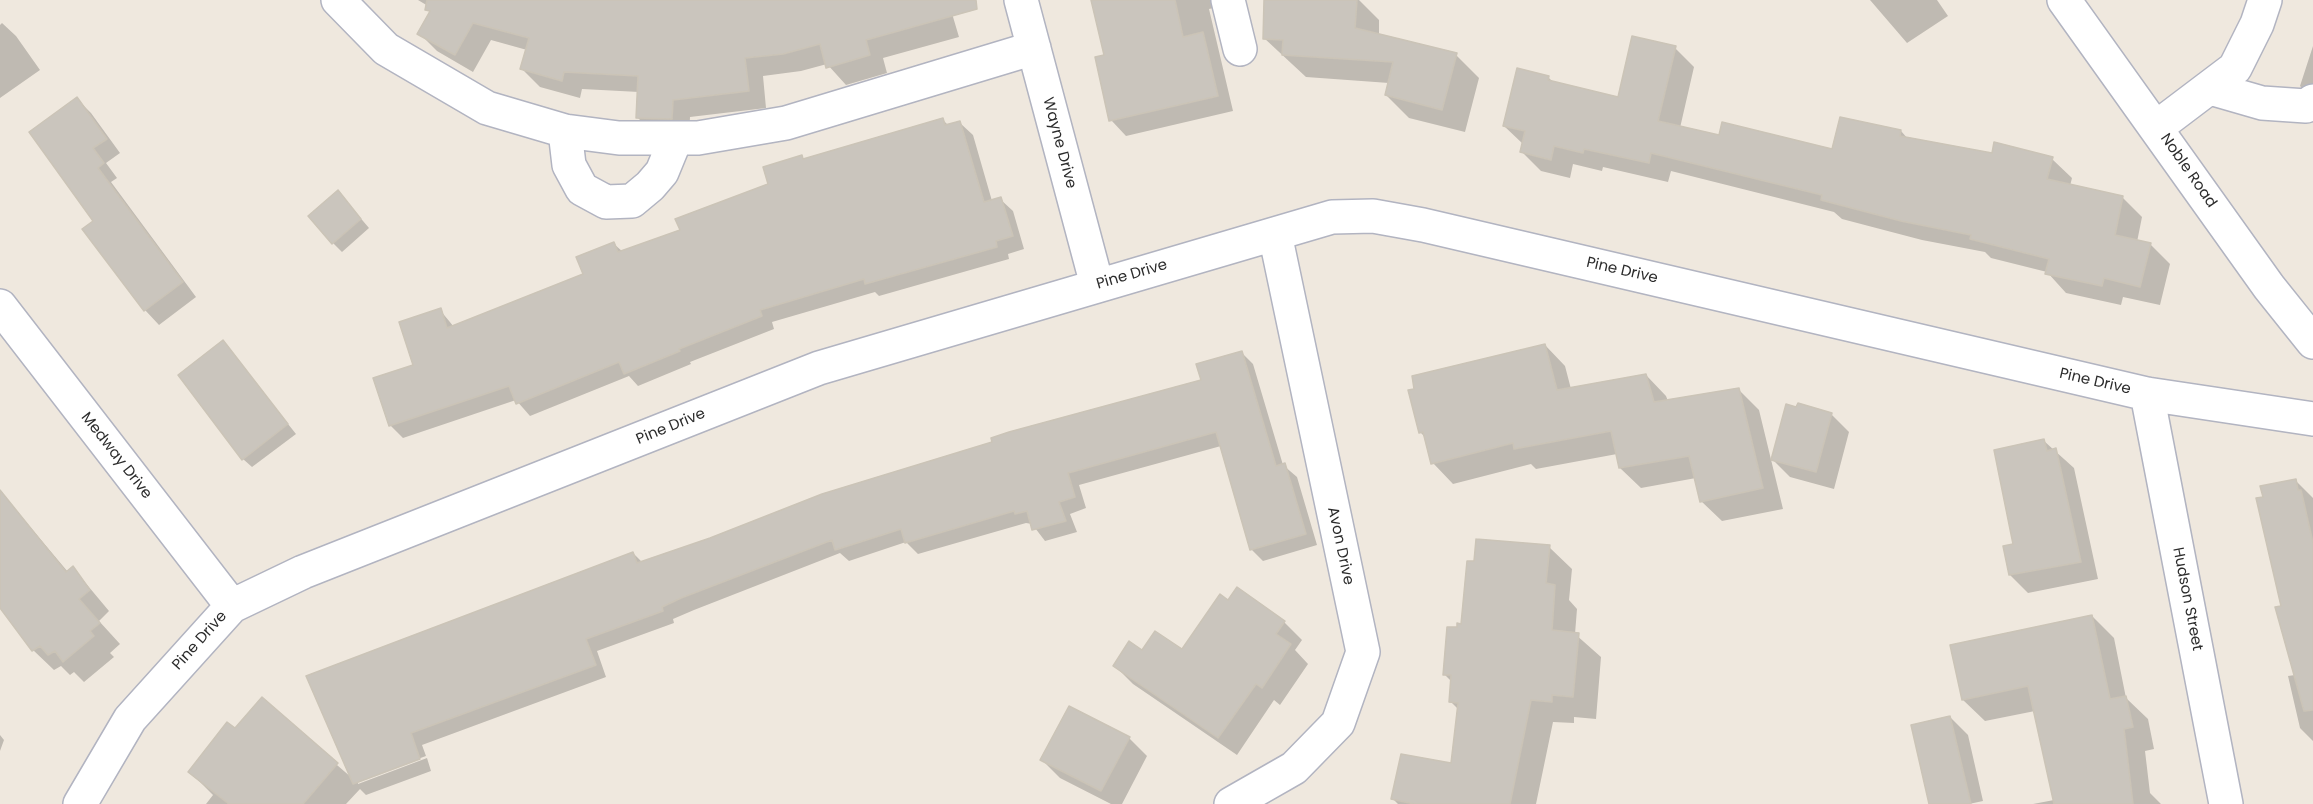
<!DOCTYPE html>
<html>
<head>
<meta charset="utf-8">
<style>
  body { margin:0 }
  canvas { display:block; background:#efe8de }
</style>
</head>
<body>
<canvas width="2313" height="804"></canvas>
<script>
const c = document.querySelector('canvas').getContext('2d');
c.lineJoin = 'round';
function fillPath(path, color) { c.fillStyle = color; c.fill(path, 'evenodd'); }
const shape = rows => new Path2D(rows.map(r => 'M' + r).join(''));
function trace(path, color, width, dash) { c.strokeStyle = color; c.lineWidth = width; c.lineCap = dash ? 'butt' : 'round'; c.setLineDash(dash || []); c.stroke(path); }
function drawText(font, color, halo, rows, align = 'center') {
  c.font = font + ' Poppins,sans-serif'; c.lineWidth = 4.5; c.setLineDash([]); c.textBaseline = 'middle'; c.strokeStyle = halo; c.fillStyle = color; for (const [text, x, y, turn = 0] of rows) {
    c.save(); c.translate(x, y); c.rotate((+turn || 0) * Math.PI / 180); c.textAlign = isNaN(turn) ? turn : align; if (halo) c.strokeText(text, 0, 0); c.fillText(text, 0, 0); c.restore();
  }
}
fillPath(shape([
  [418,0,948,0,959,37,883,58,887,73,846,85,827,64,801,71,763,76,766,108,690,117,689,137,655,135,637,117,639,92,582,89,580,98,540,87,522,69,527,50,491,40,473,72,437,51,419,33,433,9],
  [1092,0,1221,0,1223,6,1209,9,1233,111,1126,136,1111,120,1106,56],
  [1266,0,1359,0,1379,20,1379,35,1456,55,1479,78,1465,132,1409,118,1386,95,1389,83,1306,77,1264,38],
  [1870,0,1937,0,1948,16,1907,43],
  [2,23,16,36,40,70,0,98,0,25],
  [2313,46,2313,99,2300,86],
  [1675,48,1694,67,1680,128,1720,137,1834,151,1901,131,1908,139,1993,154,2052,159,2072,178,2070,186,2122,197,2142,217,2137,242,2151,245,2170,264,2160,305,2123,297,2121,305,2066,293,2047,272,1991,258,1985,252,1922,240,1842,219,1834,212,1671,171,1668,182,1603,167,1602,171,1573,164,1570,178,1541,171,1521,151,1523,144,1504,126,1548,77,1554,83,1619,99],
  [77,99,91,113,120,153,106,163,117,178,111,182,196,297,159,325,145,310,95,221],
  [943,120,949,126,960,123,973,135,992,201,1000,199,1013,211,1024,249,1008,254,1009,259,879,296,875,292,772,322,774,329,690,362,691,364,638,386,629,376,530,416,516,400,403,438,390,425,440,310,454,327,585,275,614,244,623,252,682,231,770,185,802,157,805,160],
  [346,201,369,228,342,252,333,243],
  [223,342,296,434,252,467,243,459],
  [1545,345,1565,366,1571,389,1646,375,1666,396,1668,401,1738,389,1759,410,1783,509,1722,521,1701,501,1696,478,1641,488,1620,468,1617,454,1536,469,1531,464,1453,484,1433,463,1426,438,1420,432],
  [1241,352,1253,364,1283,465,1297,477,1317,545,1263,561,1251,549,1221,446,1079,485,1086,508,1070,514,1077,532,1045,541,1032,524,1026,523,918,554,906,542,849,561,840,553,694,610,673,619,674,623,597,651,606,677,422,745,426,756,358,781,358,784,427,758,431,771,366,795,360,789,346,804,206,804,213,795,190,772,235,731,262,700,352,778,633,553,643,563,1203,381],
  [1831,414,1849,432,1834,489,1790,477,1772,459],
  [2044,441,2074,468,2098,579,2028,593,2010,575,2015,546],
  [2295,480,2313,498,2313,741,2300,728,2288,676,2295,675,2265,498],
  [0,491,68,572,73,568,109,611,99,621,120,644,110,653,114,657,84,682,74,672,70,675,61,666,54,670,33,650,0,605],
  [1549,547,1572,569,1569,600,1577,609,1575,634,1601,657,1596,719,1574,717,1574,723,1553,722,1536,804,1398,804,1393,799,1452,765,1458,709,1450,701,1452,682,1444,674,1458,629],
  [2092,616,2114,638,2126,698,2148,719,2154,749,2145,751,2150,793,2161,804,2033,804,2054,800,2035,711,1985,721,1963,700],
  [1284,622,1302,640,1295,650,1308,664,1280,705,1274,700,1237,755,1133,684,1115,666,1143,652,1183,651],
  [1950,717,1968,735,1983,801,1969,804,1941,804],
  [0,735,4,740,0,751],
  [1129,738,1147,756,1122,804,1111,804,1060,778,1042,760]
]), '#0003');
const building = shape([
  [427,0,976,0,977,9,866,40,870,55,826,68,820,44,783,54,745,58,749,91,673,100,672,119,636,118,638,76,564,72,562,81,520,69,529,38,473,23,455,55,417,34,430,11,425,10,427,0],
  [1091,0,1175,0,1183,37,1203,32,1218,96,1109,121,1095,57,1104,55,1091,0],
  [1264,0,1357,0,1355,28,1457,53,1442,110,1385,95,1393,62,1282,55,1283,40,1263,39,1264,0],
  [1632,36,1676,46,1658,121,1719,135,1722,122,1832,149,1840,117,1901,130,1900,136,1992,153,1994,142,2053,157,2047,179,2123,196,2115,235,2151,243,2140,287,2104,278,2102,286,2045,274,2049,259,1970,239,1971,235,1901,221,1821,200,1822,195,1651,153,1649,163,1584,149,1583,153,1554,146,1551,160,1520,152,1525,131,1503,126,1517,68,1549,76,1548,80,1618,97,1632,36],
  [77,97,107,139,93,148,104,163,98,168,183,282,144,311,82,229,93,221,29,132,77,97],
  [943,118,945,125,960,121,984,202,1001,197,1013,236,996,241,997,247,865,284,864,279,760,310,762,316,679,349,680,351,624,374,619,362,516,404,509,386,389,426,373,378,413,365,399,322,441,308,447,328,583,274,576,257,614,242,618,252,680,230,675,219,768,184,763,167,802,155,803,159,943,118],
  [338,190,361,219,332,244,308,216,338,190],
  [223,340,288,424,242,460,178,375,223,340],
  [1545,344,1557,390,1646,374,1654,402,1739,388,1763,488,1700,502,1689,456,1619,468,1611,431,1514,449,1513,443,1431,464,1423,432,1419,433,1408,390,1414,389,1412,376,1545,344],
  [1242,351,1276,466,1285,463,1306,534,1250,550,1216,432,1068,473,1075,497,1059,502,1066,521,1032,530,1027,511,1015,514,1014,511,905,543,901,529,835,550,832,540,681,598,662,607,663,611,586,639,596,665,411,733,420,759,353,784,306,676,633,552,637,563,710,538,822,494,992,442,991,438,1009,432,1201,380,1196,364,1242,351],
  [1798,403,1832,413,1816,472,1771,460,1786,404,1796,407,1798,403],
  [2044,439,2047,451,2056,448,2081,562,2009,575,2003,546,2013,544,1994,450,2044,439],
  [2296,479,2298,490,2301,490,2313,543,2313,710,2304,711,2275,607,2281,606,2256,498,2263,497,2260,486,2296,479],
  [0,490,66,572,73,566,90,590,79,599,100,623,90,631,94,636,63,662,55,651,48,655,40,646,32,651,0,608,0,490],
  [1476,539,1550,545,1546,583,1555,585,1552,630,1579,633,1573,697,1552,695,1552,702,1531,700,1510,804,1414,804,1391,799,1401,754,1451,763,1458,703,1449,702,1451,675,1443,675,1447,627,1457,627,1457,623,1461,624,1467,561,1474,561,1476,539],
  [1237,587,1285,621,1276,634,1291,644,1262,688,1256,684,1218,738,1113,666,1129,641,1142,650,1155,631,1182,649,1220,594,1228,600,1237,587],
  [2092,615,2110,699,2126,696,2133,727,2124,729,2133,804,2054,804,2028,686,1962,700,1950,645,2092,615],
  [262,697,338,763,303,804,229,804,188,772,227,722,235,728,262,697],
  [1069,706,1130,737,1101,791,1040,760,1069,706],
  [1950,716,1971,804,1929,804,1911,725,1950,716]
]);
fillPath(building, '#cac5bd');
trace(building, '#cbc4b7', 1.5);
const minor = shape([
  [338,0,386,49,487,108,565,131,619,138,698,138,786,123,1034,48],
  [1021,0,1097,285],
  [1228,0,1240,49],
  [2064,0,2269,287,2313,342],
  [2210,88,2262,103,2306,106,2313,101],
  [2157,127,2235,68,2257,24,2265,0],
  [565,131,569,165,582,189,606,202,632,201,650,186,662,172,676,138],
  [0,306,232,606],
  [2147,394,2226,804],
  [80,804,130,719,232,606,303,572,819,368,1332,217,1373,216,1423,225,2147,394,2313,419],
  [1231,804,1294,768,1338,723,1363,652,1275,234]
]);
trace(minor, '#b2b4c1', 36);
trace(minor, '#fff', 33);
drawText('15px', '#2c2c2c', '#fff', [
  ["Wayne Drive",1059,143,75],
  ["Noble Road",2188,171,55],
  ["Pine Drive",1622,271,13],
  ["Pine Drive",1132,275,-16],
  ["Pine Drive",2095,382,13],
  ["Pine Drive",671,427,-22],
  ["Medway Drive",116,456,52],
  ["Avon Drive",1340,546,78],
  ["Hudson Street",2187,599,79],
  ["Pine Drive",200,641,-48]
]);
</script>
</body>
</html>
